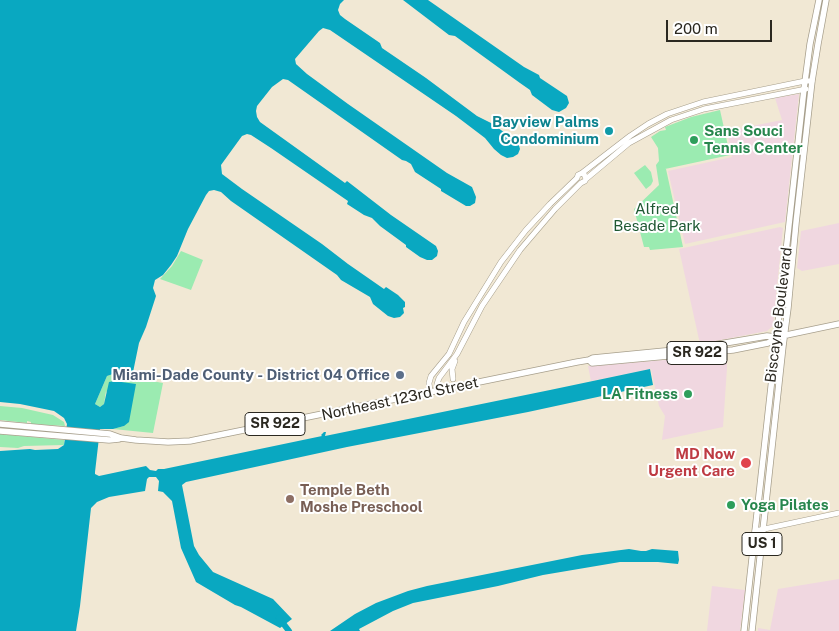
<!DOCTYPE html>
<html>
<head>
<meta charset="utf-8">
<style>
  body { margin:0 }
  #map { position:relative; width:839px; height:631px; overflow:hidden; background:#f1e8d4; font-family:"Public Sans",sans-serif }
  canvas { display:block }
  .scale { position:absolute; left:666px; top:20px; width:106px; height:22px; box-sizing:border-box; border:2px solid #2b2820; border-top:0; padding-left:6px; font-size:15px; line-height:18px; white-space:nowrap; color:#2b2820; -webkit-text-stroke:4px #fff; paint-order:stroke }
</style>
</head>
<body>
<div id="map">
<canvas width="839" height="631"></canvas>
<div class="scale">200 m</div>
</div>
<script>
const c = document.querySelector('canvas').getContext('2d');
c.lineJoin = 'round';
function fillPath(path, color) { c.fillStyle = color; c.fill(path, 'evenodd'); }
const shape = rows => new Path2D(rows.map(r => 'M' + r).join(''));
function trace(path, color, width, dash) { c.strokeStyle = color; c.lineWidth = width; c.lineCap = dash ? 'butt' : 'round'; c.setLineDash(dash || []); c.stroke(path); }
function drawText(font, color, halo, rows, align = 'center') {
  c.font = font + ' "Public Sans",sans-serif'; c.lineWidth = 4; c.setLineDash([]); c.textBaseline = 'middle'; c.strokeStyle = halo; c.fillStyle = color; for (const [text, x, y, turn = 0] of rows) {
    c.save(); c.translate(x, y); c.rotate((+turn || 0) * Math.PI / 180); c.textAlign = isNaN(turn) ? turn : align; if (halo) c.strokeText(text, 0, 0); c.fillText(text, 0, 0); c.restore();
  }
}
fillPath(shape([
  [799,94,785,222,685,244,668,171,732,157,727,131,782,120,775,98],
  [839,223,839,264,802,271,797,268,801,231],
  [780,227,783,228,773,326,767,331,700,344,679,249],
  [724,355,727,357,727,368,723,427,662,440,665,416,659,406,651,369,591,381,588,366,678,359,686,360,702,357],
  [839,579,839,631,758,631,758,628,770,630,778,589],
  [712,586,745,590,740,631,707,631]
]), '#f0d7e0');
fillPath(shape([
  [720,110,730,155,665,169,666,169,683,247,650,250,649,247,644,247,634,209,659,185,656,165,659,161,658,148,651,137,660,131,666,130,665,127,691,117],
  [645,165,651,172,653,181,651,185,646,189,634,173],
  [181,251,203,260,191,290,160,279,172,266],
  [113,374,163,383,153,433,113,429,124,426,106,391,104,404,100,407,95,404,107,376],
  [0,406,22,408,53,415,64,422,65,426,31,424,31,422,27,421,27,423,0,420],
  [0,434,64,440,64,445,24,446,18,448,0,447]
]), '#9bebb1');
fillPath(shape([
  [0,0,344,0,340,4,338,10,340,15,345,19,380,43,382,48,426,78,477,116,491,123,518,142,520,149,518,154,513,157,507,158,501,155,494,149,485,138,456,116,330,30,323,28,319,31,295,59,296,64,307,74,348,104,447,173,472,187,476,197,475,203,470,206,466,206,441,191,441,189,415,172,411,164,406,161,402,160,288,80,283,79,272,87,257,106,256,111,257,117,260,122,345,183,347,181,391,215,436,246,438,251,437,256,432,260,427,260,420,257,406,247,406,245,380,226,372,218,364,215,347,204,348,201,271,148,251,135,247,134,242,136,221,165,222,174,242,189,322,244,348,264,384,289,386,287,398,295,405,302,405,307,403,308,404,313,400,317,394,318,388,316,373,304,370,297,341,280,337,275,231,201,221,192,214,190,209,191,206,195,188,229,177,256,171,265,163,275,155,280,153,288,156,296,146,327,139,343,132,377,113,374,107,376,95,404,100,407,104,404,109,382,114,381,136,384,129,422,124,426,113,429,100,429,95,472,95,474,99,476,146,466,150,470,156,471,158,469,164,469,322,436,321,435,324,432,326,432,325,436,550,390,650,369,653,385,528,412,347,447,186,482,182,485,194,546,199,555,213,572,273,599,292,619,280,628,241,607,235,605,196,582,181,548,172,501,163,492,158,491,159,481,156,477,149,477,147,479,145,491,109,497,97,502,91,508,80,606,76,631,0,631,0,451,30,449,35,450,58,449,64,445,67,424,64,418,54,411,20,404,0,402],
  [403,0,428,0,524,67,539,75,540,78,567,96,569,103,566,108,559,112,552,110,532,95,530,90,520,83,455,36,449,35],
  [629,549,641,551,646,551,652,549,678,551,679,560,678,564,658,562,620,562,543,575,498,586,413,603,393,611,359,629,360,631,330,631,355,614,376,603,408,591,427,586,582,555]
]), '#09a8c1');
trace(shape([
  [279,618,289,631]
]), '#09a8c1', 6);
const secondary = shape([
  [582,173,630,136,648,124,667,114,703,102,805,81,812,81],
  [453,379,452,369,455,361],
  [437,391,437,384,439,378,457,354,482,306,520,250,555,209,581,183,585,181,586,179,629,143,671,120,704,109,806,89],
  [430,392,429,383,431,376,449,354,464,322,501,262,526,230,550,204,577,178,578,175,582,173,584,174,586,179],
  [755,531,839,513]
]);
const primary = shape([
  [589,360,593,358,695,348,767,336,777,337,839,324],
  [0,424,110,434,121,438,136,440,168,442,190,441,577,362,589,360,592,363,733,350,768,343,777,337],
  [0,431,109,440,119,439],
  [744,631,804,89,810,44,819,0],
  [752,631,783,346,788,308,796,223,812,81,818,44,826,0]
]);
trace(secondary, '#a79f8c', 6);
trace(primary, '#a79f8c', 7);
trace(secondary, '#fff', 5);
trace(primary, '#fff', 5.5);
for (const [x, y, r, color] of [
  [609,131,5,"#0f9aa8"],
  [694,140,5,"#2e9e5b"],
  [400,375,5,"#5c6f8a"],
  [688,394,5,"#2e9e5b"],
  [746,463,6,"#e0444e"],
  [290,499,5,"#8d6e63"],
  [731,505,5,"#2e9e5b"]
]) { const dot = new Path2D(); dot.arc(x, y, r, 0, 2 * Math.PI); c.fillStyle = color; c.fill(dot); trace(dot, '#fff', 2); }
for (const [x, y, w] of [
  [697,353,60],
  [275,424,60],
  [762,544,40]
]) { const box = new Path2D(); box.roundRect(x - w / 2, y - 11.5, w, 23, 4); c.fillStyle = '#fff'; c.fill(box); trace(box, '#2b2820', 1); }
drawText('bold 14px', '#2b2820', null, [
  ["SR 922",697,353],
  ["SR 922",275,424],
  ["US 1",762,544]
]);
drawText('bold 15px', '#0d838f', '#fff', [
  ["Bayview Palms",599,122],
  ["Condominium",599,139]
], 'right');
drawText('bold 15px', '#27864d', '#fff', [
  ["Sans Souci",704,131],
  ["Tennis Center",704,148],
  ["LA Fitness",678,394,"right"],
  ["Yoga Pilates",741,505]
], 'left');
drawText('15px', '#1f5933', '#fff', [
  ["Alfred",657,209],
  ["Besade Park",657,226]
]);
drawText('15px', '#2b2820', '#fff', [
  ["Biscayne Boulevard",779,315,-83],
  ["Northeast 123rd Street",400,399,-12]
]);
drawText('bold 15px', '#4e5e75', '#fff', [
  ["Miami-Dade County - District 04 Office",390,375]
], 'right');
drawText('bold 15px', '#be3a42', '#fff', [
  ["MD Now",735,454],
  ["Urgent Care",735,471]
], 'right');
drawText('bold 15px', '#785e54', '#fff', [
  ["Temple Beth",300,490],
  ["Moshe Preschool",300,507]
], 'left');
</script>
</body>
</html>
